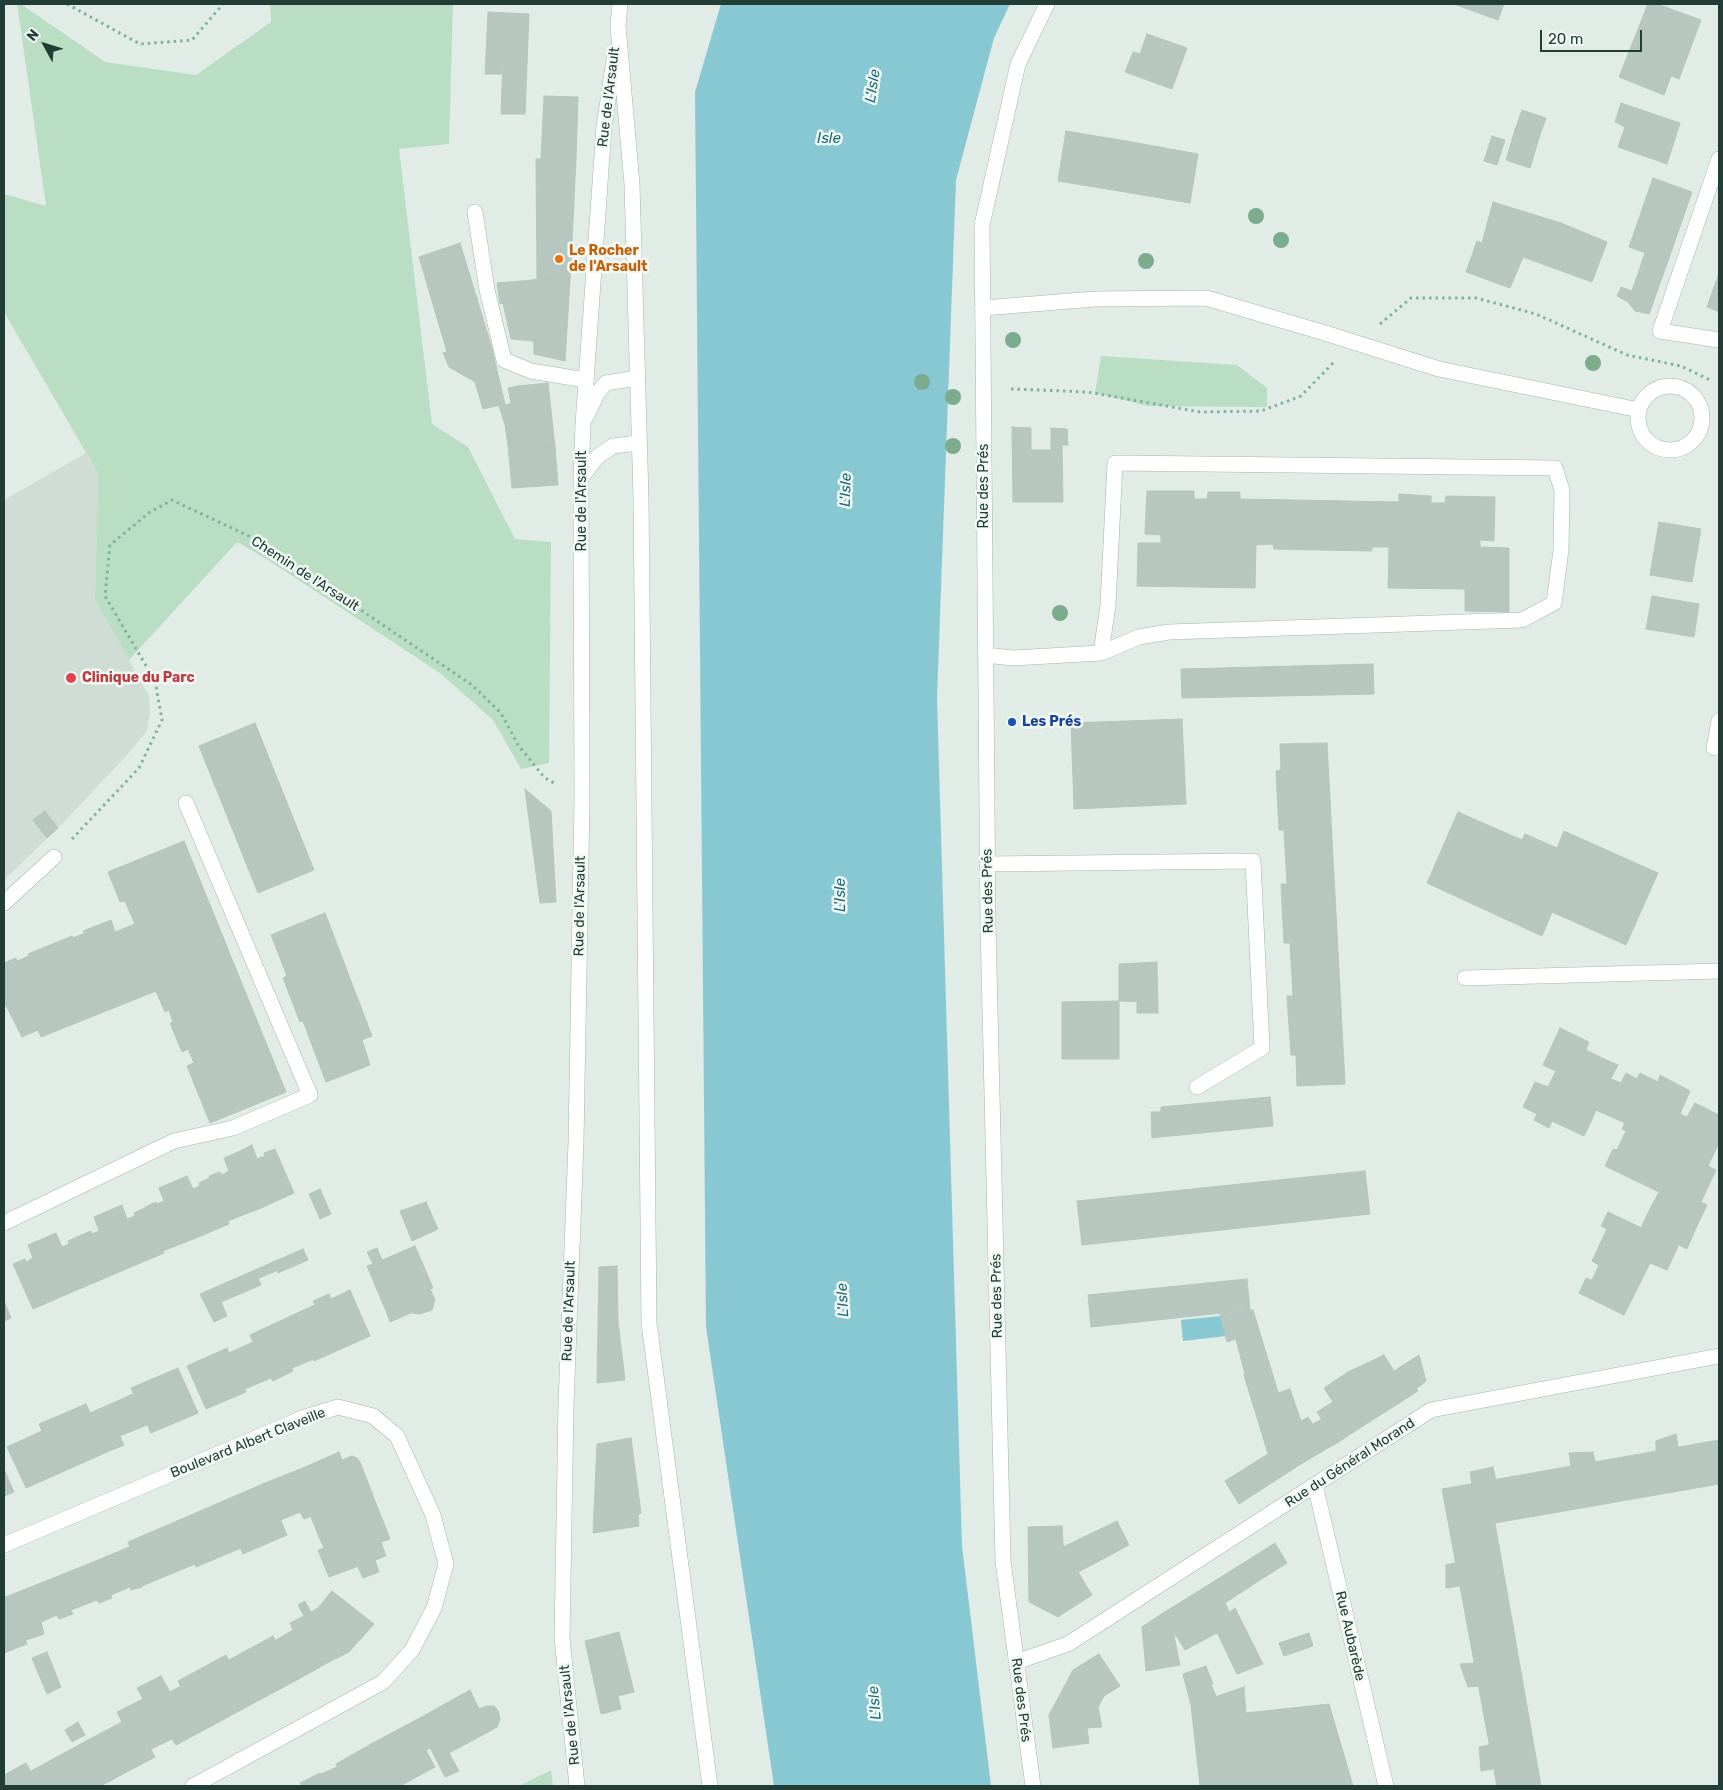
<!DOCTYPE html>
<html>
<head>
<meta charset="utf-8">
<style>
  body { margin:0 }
  #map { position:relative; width:1723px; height:1790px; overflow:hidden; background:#e1ece7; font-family:Rubik,sans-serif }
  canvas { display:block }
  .frame { position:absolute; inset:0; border:5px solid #213d35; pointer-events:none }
  .north { position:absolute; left:20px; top:20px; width:50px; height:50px; -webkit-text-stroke:4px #f2f9f5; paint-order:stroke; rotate:309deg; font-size:14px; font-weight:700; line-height:20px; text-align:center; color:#213d35 }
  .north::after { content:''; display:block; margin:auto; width:18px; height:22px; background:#213d35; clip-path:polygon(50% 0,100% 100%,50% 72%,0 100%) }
  .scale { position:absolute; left:1540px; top:30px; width:102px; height:22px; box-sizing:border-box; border:2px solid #213d35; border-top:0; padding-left:6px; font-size:15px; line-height:18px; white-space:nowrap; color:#213d35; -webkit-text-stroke:4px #f2f9f5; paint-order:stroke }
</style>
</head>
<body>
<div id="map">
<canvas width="1723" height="1790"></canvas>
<div class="frame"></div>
<div class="north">N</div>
<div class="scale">20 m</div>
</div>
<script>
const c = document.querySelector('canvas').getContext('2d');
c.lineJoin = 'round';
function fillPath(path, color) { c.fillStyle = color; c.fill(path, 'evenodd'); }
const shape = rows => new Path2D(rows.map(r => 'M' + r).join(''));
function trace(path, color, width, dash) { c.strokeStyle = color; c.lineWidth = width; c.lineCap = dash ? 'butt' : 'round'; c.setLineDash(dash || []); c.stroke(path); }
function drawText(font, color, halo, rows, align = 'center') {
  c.font = font + ' Rubik,sans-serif'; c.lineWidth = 5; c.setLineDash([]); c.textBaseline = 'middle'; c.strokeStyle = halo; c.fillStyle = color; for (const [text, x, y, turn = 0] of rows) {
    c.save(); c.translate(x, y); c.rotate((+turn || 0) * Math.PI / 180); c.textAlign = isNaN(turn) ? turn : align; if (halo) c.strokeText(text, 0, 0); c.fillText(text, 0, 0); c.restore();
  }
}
fillPath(shape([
  [86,453,98,473,95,600,149,696,150,713,147,730,129,753,58,828,4,880,4,500]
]), '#d0dcd6');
fillPath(shape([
  [17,4,21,4,105,62,196,75,271,22,270,4,453,4,449,144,399,149,432,424,468,447,515,539,551,542,549,763,521,769,493,720,440,673,268,560,237,542,129,660,95,600,98,473,4,312,4,194,46,206],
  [1101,356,1237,365,1267,388,1267,407,1148,406,1095,393],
  [551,1770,553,1786,519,1786]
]), '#badec3');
fillPath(shape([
  [721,4,1010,4,994,38,956,180,937,698,962,1546,991,1786,774,1786,706,1327,695,92],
  [1221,1316,1226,1336,1183,1341,1181,1320]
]), '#88c8d3');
const building = shape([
  [1454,4,1504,4,1498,20,1454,4],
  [1648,4,1657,4,1701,20,1679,79,1671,76,1664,95,1619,77,1648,4],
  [488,12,529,14,525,114,501,114,504,36,487,35,488,12],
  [1147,34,1187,48,1172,89,1125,72,1133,52,1140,54,1147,34],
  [487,35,504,36,503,74,485,74,487,35],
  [544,96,578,97,576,160,541,159,544,96],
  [1621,103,1680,123,1667,164,1618,147,1625,127,1615,122,1621,103],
  [1522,110,1546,118,1539,138,1515,130,1522,110],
  [1515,130,1539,138,1530,168,1506,160,1515,130],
  [1066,131,1132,142,1125,192,1058,181,1066,131],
  [1492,136,1505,140,1497,165,1484,161,1492,136],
  [1132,142,1198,154,1190,203,1125,192,1132,142],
  [536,159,576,160,570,280,537,279,536,159],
  [1653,178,1692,192,1668,261,1629,247,1653,178],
  [1493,202,1561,223,1607,242,1592,282,1523,257,1510,288,1466,272,1477,241,1482,243,1493,202],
  [460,243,491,345,505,404,483,409,475,382,449,367,443,353,447,352,419,257,460,243],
  [1645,253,1668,261,1649,314,1635,311,1628,302,1617,296,1621,287,1632,291,1645,253],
  [1719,273,1719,312,1707,307,1719,273],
  [537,279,570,280,565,361,534,354,533,280,537,279],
  [533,280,534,341,511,339,503,303,500,304,497,283,533,280],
  [548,383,555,447,508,445,505,425,499,406,520,402,518,386,548,383],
  [518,386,520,402,511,403,508,388,518,386],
  [1012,427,1031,428,1031,450,1051,450,1053,502,1013,502,1012,427],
  [1051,428,1067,429,1068,445,1051,445,1051,428],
  [508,445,555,447,558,485,512,488,508,445],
  [1051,445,1062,445,1063,502,1053,502,1051,445],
  [1147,491,1194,491,1194,499,1207,499,1208,492,1240,492,1240,499,1399,502,1399,494,1431,496,1431,503,1445,503,1446,496,1495,497,1494,541,1480,540,1480,547,1509,548,1509,612,1465,611,1465,589,1388,588,1389,547,1372,547,1372,551,1274,549,1273,544,1256,545,1255,588,1137,586,1138,543,1161,543,1161,535,1145,534,1147,491],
  [1659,522,1701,529,1692,582,1650,575,1659,522],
  [1652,596,1699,604,1694,637,1646,629,1652,596],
  [1373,664,1374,694,1182,698,1181,669,1373,664],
  [1182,719,1186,804,1074,809,1071,723,1182,719],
  [255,723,314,870,258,893,199,746,255,723],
  [1327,743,1345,1084,1297,1086,1296,1055,1291,1055,1287,996,1293,996,1290,943,1284,943,1281,884,1287,884,1284,830,1279,830,1276,771,1281,770,1280,744,1327,743],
  [525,789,551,811,556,902,540,903,525,789],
  [45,811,58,828,47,838,33,820,45,811],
  [1458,812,1522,840,1525,834,1557,848,1564,831,1658,873,1626,945,1552,912,1542,936,1427,883,1458,812],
  [184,841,286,1092,210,1123,187,1066,194,1063,188,1049,182,1052,170,1023,173,1022,169,1010,165,1012,156,991,41,1037,38,1030,22,1037,4,1002,4,963,16,958,17,961,29,956,28,954,72,936,73,938,85,933,83,931,111,920,115,932,135,924,125,901,120,902,108,872,184,841],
  [325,913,372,1036,362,1040,370,1065,326,1082,303,1021,300,1022,283,978,287,976,271,935,325,913],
  [1157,962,1158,1013,1137,1013,1137,1002,1144,1002,1144,987,1119,987,1119,964,1157,962],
  [1119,987,1144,987,1144,1002,1119,1001,1119,987],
  [1119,1001,1119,1059,1062,1059,1062,1002,1119,1001],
  [1560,1028,1589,1042,1586,1050,1604,1059,1595,1077,1608,1084,1611,1079,1621,1083,1626,1073,1637,1079,1640,1073,1658,1082,1660,1075,1690,1091,1680,1114,1687,1117,1695,1103,1719,1115,1719,1143,1708,1166,1716,1170,1701,1202,1707,1205,1695,1230,1687,1227,1667,1270,1650,1263,1624,1315,1579,1293,1586,1278,1592,1280,1599,1265,1592,1261,1607,1229,1601,1226,1608,1212,1648,1231,1657,1213,1650,1209,1659,1192,1605,1166,1613,1149,1617,1150,1626,1131,1622,1129,1625,1123,1596,1110,1590,1124,1576,1117,1569,1129,1552,1121,1549,1128,1534,1120,1537,1114,1523,1107,1535,1082,1548,1087,1556,1071,1543,1065,1560,1028],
  [1604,1059,1618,1065,1608,1084,1595,1077,1604,1059],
  [1270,1097,1273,1126,1160,1137,1161,1107,1270,1097],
  [1151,1112,1161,1112,1160,1137,1152,1138,1151,1112],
  [1576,1117,1590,1124,1584,1136,1569,1129,1576,1117],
  [252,1145,257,1159,265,1156,264,1153,275,1149,294,1193,261,1208,238,1152,252,1145],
  [238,1152,261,1208,228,1221,209,1176,220,1172,222,1175,229,1171,224,1158,238,1152],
  [1365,1171,1370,1214,1082,1245,1077,1201,1365,1171],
  [187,1176,193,1189,200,1186,199,1183,210,1178,229,1224,196,1238,173,1182,187,1176],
  [173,1182,196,1238,163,1251,145,1207,156,1202,157,1204,164,1201,159,1188,173,1182],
  [320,1189,331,1214,320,1219,309,1194,320,1189],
  [426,1202,438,1229,412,1241,400,1211,426,1202],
  [122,1205,127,1219,135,1216,134,1213,145,1208,164,1253,131,1267,108,1211,122,1205],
  [1650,1209,1657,1213,1648,1231,1641,1228,1650,1209],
  [108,1211,131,1267,98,1281,79,1236,91,1231,92,1234,99,1231,94,1217,108,1211],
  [1687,1227,1695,1230,1687,1249,1679,1245,1687,1227],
  [56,1233,62,1247,69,1244,68,1241,79,1236,98,1281,65,1295,42,1239,56,1233],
  [42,1239,65,1295,33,1309,13,1264,25,1259,26,1262,33,1258,28,1245,42,1239],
  [415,1246,433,1288,430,1289,435,1300,432,1310,420,1314,412,1313,407,1302,386,1311,367,1266,373,1264,367,1252,377,1248,382,1260,415,1246],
  [303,1249,308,1260,278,1273,273,1262,303,1249],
  [273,1262,276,1271,259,1278,255,1270,273,1262],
  [617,1266,618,1322,625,1380,597,1383,599,1267,617,1266],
  [255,1270,261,1285,221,1302,227,1316,214,1322,200,1294,255,1270],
  [1247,1279,1250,1310,1091,1327,1088,1295,1247,1279],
  [350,1290,370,1336,314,1361,295,1314,315,1305,313,1301,329,1294,331,1299,350,1290],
  [4,1301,11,1318,4,1321,4,1301],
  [407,1302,411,1313,390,1322,386,1311,407,1302],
  [1253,1310,1292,1438,1268,1454,1244,1375,1245,1374,1235,1336,1241,1334,1241,1312,1253,1310],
  [1241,1312,1241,1334,1235,1336,1235,1339,1227,1342,1220,1314,1241,1312],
  [295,1314,314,1359,292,1368,293,1371,273,1381,271,1378,245,1389,229,1353,253,1342,250,1335,295,1314],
  [227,1348,246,1392,206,1409,187,1366,227,1348],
  [1384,1355,1394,1371,1419,1355,1426,1381,1416,1389,1418,1391,1363,1426,1346,1400,1353,1396,1348,1372,1384,1355],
  [178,1368,198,1413,151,1433,131,1388,178,1368],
  [1348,1372,1353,1396,1346,1400,1363,1426,1337,1443,1317,1412,1333,1402,1324,1388,1348,1372],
  [1290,1389,1301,1421,1308,1417,1328,1448,1301,1464,1287,1442,1292,1438,1278,1393,1290,1389],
  [133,1394,147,1425,120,1436,124,1445,107,1452,90,1413,133,1394],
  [86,1404,107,1452,60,1473,39,1424,86,1404],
  [1322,1419,1337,1443,1328,1448,1313,1424,1322,1419],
  [42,1431,60,1473,26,1488,7,1447,42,1431],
  [1676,1434,1678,1447,1656,1451,1656,1441,1676,1434],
  [631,1438,641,1513,638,1515,639,1526,593,1533,597,1444,631,1438],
  [1719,1440,1719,1476,1484,1518,1530,1786,1497,1786,1442,1489,1719,1440],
  [1287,1442,1301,1464,1239,1504,1225,1481,1287,1442],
  [339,1452,342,1460,352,1456,357,1458,360,1462,372,1493,317,1514,298,1470,339,1452],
  [1593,1452,1595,1462,1571,1466,1569,1453,1593,1452],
  [1493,1467,1496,1480,1472,1484,1470,1472,1493,1467],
  [4,1469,14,1492,4,1496,4,1469],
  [298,1470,317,1514,304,1519,300,1512,281,1520,265,1483,298,1470],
  [1719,1476,1719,1484,1495,1523,1541,1786,1530,1786,1484,1518,1719,1476],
  [265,1483,287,1535,243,1554,221,1502,265,1483],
  [372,1493,390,1539,381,1542,386,1556,329,1577,318,1550,324,1548,319,1537,331,1532,322,1512,372,1493],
  [221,1502,241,1548,196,1567,177,1521,221,1502],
  [322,1512,331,1532,319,1537,311,1517,322,1512],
  [177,1521,195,1564,142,1586,127,1548,130,1547,128,1542,177,1521],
  [1117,1521,1129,1545,1101,1560,1086,1536,1117,1521],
  [1062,1526,1067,1611,1058,1617,1029,1602,1028,1527,1062,1526],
  [1086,1536,1101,1560,1078,1572,1092,1595,1067,1611,1063,1547,1086,1536],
  [1275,1543,1287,1563,1254,1584,1245,1562,1275,1543],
  [127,1548,142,1587,131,1590,130,1587,111,1595,112,1598,99,1603,97,1600,84,1605,71,1571,127,1548],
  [375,1560,379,1572,363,1578,358,1567,375,1560],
  [1245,1562,1254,1584,1225,1603,1229,1611,1213,1624,1197,1592,1245,1562],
  [1455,1563,1460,1586,1446,1588,1446,1565,1455,1563],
  [71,1571,84,1605,71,1610,73,1614,59,1619,57,1615,41,1622,44,1634,26,1640,8,1596,71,1571],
  [332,1591,374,1624,349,1652,329,1662,298,1605,305,1601,311,1612,318,1608,332,1591],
  [1197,1592,1217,1633,1185,1650,1175,1634,1174,1636,1163,1613,1197,1592],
  [8,1596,24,1636,4,1644,4,1597,8,1596],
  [1235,1608,1263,1664,1237,1674,1213,1624,1235,1608],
  [1163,1613,1174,1636,1180,1665,1146,1671,1142,1627,1163,1613],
  [304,1616,329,1662,297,1680,276,1640,293,1630,290,1623,304,1616],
  [619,1632,634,1692,618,1696,621,1709,601,1714,585,1641,619,1632],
  [1309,1633,1313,1646,1284,1656,1279,1643,1309,1633],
  [24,1636,27,1644,4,1653,4,1644,24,1636],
  [273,1636,297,1680,252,1704,229,1660,273,1636],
  [47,1652,61,1687,47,1694,32,1658,47,1652],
  [1099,1654,1120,1686,1104,1696,1098,1707,1102,1727,1087,1728,1089,1743,1053,1748,1049,1715,1073,1670,1099,1654],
  [226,1655,252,1704,204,1730,178,1681,226,1655],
  [1474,1663,1478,1686,1468,1687,1460,1664,1474,1663],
  [1206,1666,1213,1684,1211,1685,1216,1696,1191,1705,1183,1674,1206,1666],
  [161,1676,170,1692,181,1686,204,1730,176,1745,172,1739,151,1749,127,1707,143,1699,137,1688,161,1676],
  [1244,1687,1246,1713,1329,1704,1353,1786,1200,1786,1191,1705,1244,1687],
  [470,1690,479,1709,487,1706,494,1706,498,1711,500,1719,497,1727,492,1730,449,1753,459,1771,445,1777,416,1720,470,1690],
  [127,1707,155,1757,110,1781,88,1740,122,1722,117,1712,127,1707],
  [416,1720,430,1748,426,1750,435,1767,400,1786,394,1786,371,1744,416,1720],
  [78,1722,85,1735,72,1742,65,1730,78,1722],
  [88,1740,110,1781,100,1786,39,1786,31,1771,88,1740],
  [371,1744,394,1786,348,1786,336,1764,371,1744],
  [1489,1745,1493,1769,1481,1771,1479,1747,1489,1745],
  [26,1763,39,1786,4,1786,4,1775,26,1763],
  [337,1767,348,1786,302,1786,300,1783,320,1773,321,1774,337,1767]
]);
fillPath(building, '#b7c7c0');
trace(building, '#b4c6be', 1);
const service = shape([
  [475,212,487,290,504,360,531,371,586,380],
  [983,308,1095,299,1206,298,1325,333,1439,369,1639,410],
  '1638 418a32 32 0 1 1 64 0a32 32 0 1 1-64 0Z',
  [4,1223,174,1141,233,1128,310,1095,186,803]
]);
const minor = shape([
  [1719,159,1660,331,1719,340],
  [985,655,1013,658,1101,653,1139,637,1169,632,1522,620,1554,603,1561,550,1562,490,1555,468,1115,463,1108,605,1101,653],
  [1714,748,1719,721],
  [987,864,1253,861,1262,1048,1197,1087],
  [4,903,54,857],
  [1465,978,1719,971],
  [1315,1485,1386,1786],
  [4,1545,305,1417,338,1407,373,1416,397,1436,433,1515,446,1564,434,1608,412,1650,383,1682,193,1786],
  [1016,1662,1068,1644,1431,1410,1719,1356],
  [1033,1786,1003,1561,988,925,982,225,1018,64,1047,4]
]);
const secondary = shape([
  [620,4,618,26,632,184,641,498,649,1323,710,1786],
  [586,417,598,392,606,383,637,378],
  [581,478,597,457,613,446,638,443],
  [577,1786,562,1638,566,1405,576,1142,580,912,582,801,581,478,583,424,604,127,615,53]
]);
trace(service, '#a4b4ae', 16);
trace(minor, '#a4b4ae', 16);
trace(secondary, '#9fb8af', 16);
trace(shape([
  [67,4,140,44,192,40,223,4],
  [1380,324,1411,298,1476,298,1536,314,1627,355,1681,366,1712,381],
  [1011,389,1088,392,1200,412,1261,411,1301,396,1334,362],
  [72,839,139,768,162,720,155,681,105,596,110,545,150,512,172,500,257,540,472,685,501,713,518,745,544,777,557,785]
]), '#81b1a1', 3, [2.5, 4]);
trace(service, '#fff', 15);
trace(minor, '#fff', 15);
trace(secondary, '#fff', 15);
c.fillStyle = '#7cab8e';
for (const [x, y] of [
  [1256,216],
  [1281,240],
  [1146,261],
  [1013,340],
  [1593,363],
  [922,382],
  [953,397],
  [953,446],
  [1060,613]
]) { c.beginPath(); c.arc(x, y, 8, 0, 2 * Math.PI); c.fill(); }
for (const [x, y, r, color] of [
  [559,259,5,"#e8710a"],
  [71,678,6,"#e0444e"],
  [1012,722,5,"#1a4fb4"]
]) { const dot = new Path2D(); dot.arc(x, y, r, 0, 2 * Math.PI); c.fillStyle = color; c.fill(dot); trace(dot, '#f2f9f5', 2); }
drawText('14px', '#213d35', '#f2f9f5', [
  ["Rue de l'Arsault",609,97,-83],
  ["Rue des Prés",984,486,-90],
  ["Rue de l'Arsault",582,501,-90],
  ["Chemin de l'Arsault",305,574,33],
  ["Rue des Prés",988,891,-91],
  ["Rue de l'Arsault",580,906,-89],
  ["Rue des Prés",997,1296,-91],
  ["Rue de l'Arsault",569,1311,-88],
  ["Boulevard Albert Claveille",248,1443,-22],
  ["Rue du Général Morand",1350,1463,-33],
  ["Rue Aubarède",1350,1636,77],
  ["Rue des Prés",1021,1700,83],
  ["Rue de l'Arsault",570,1715,-96]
]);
drawText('bold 14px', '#c56008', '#f2f9f5', [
  ["Le Rocher",569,251],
  ["de l'Arsault",569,267]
], 'left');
drawText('bold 14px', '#be3a42', '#f2f9f5', [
  ["Clinique du Parc",82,678]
], 'left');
drawText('bold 14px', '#164399', '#f2f9f5', [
  ["Les Prés",1022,722]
], 'left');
drawText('italic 15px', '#1a6c7b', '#f2f9f5', [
  ["L'Isle",873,86,-81],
  ["Isle",829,139],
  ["L'Isle",846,490,-88],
  ["L'Isle",841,895,-90],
  ["L'Isle",843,1300,-93],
  ["L'Isle",875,1703,-95]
]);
</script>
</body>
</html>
